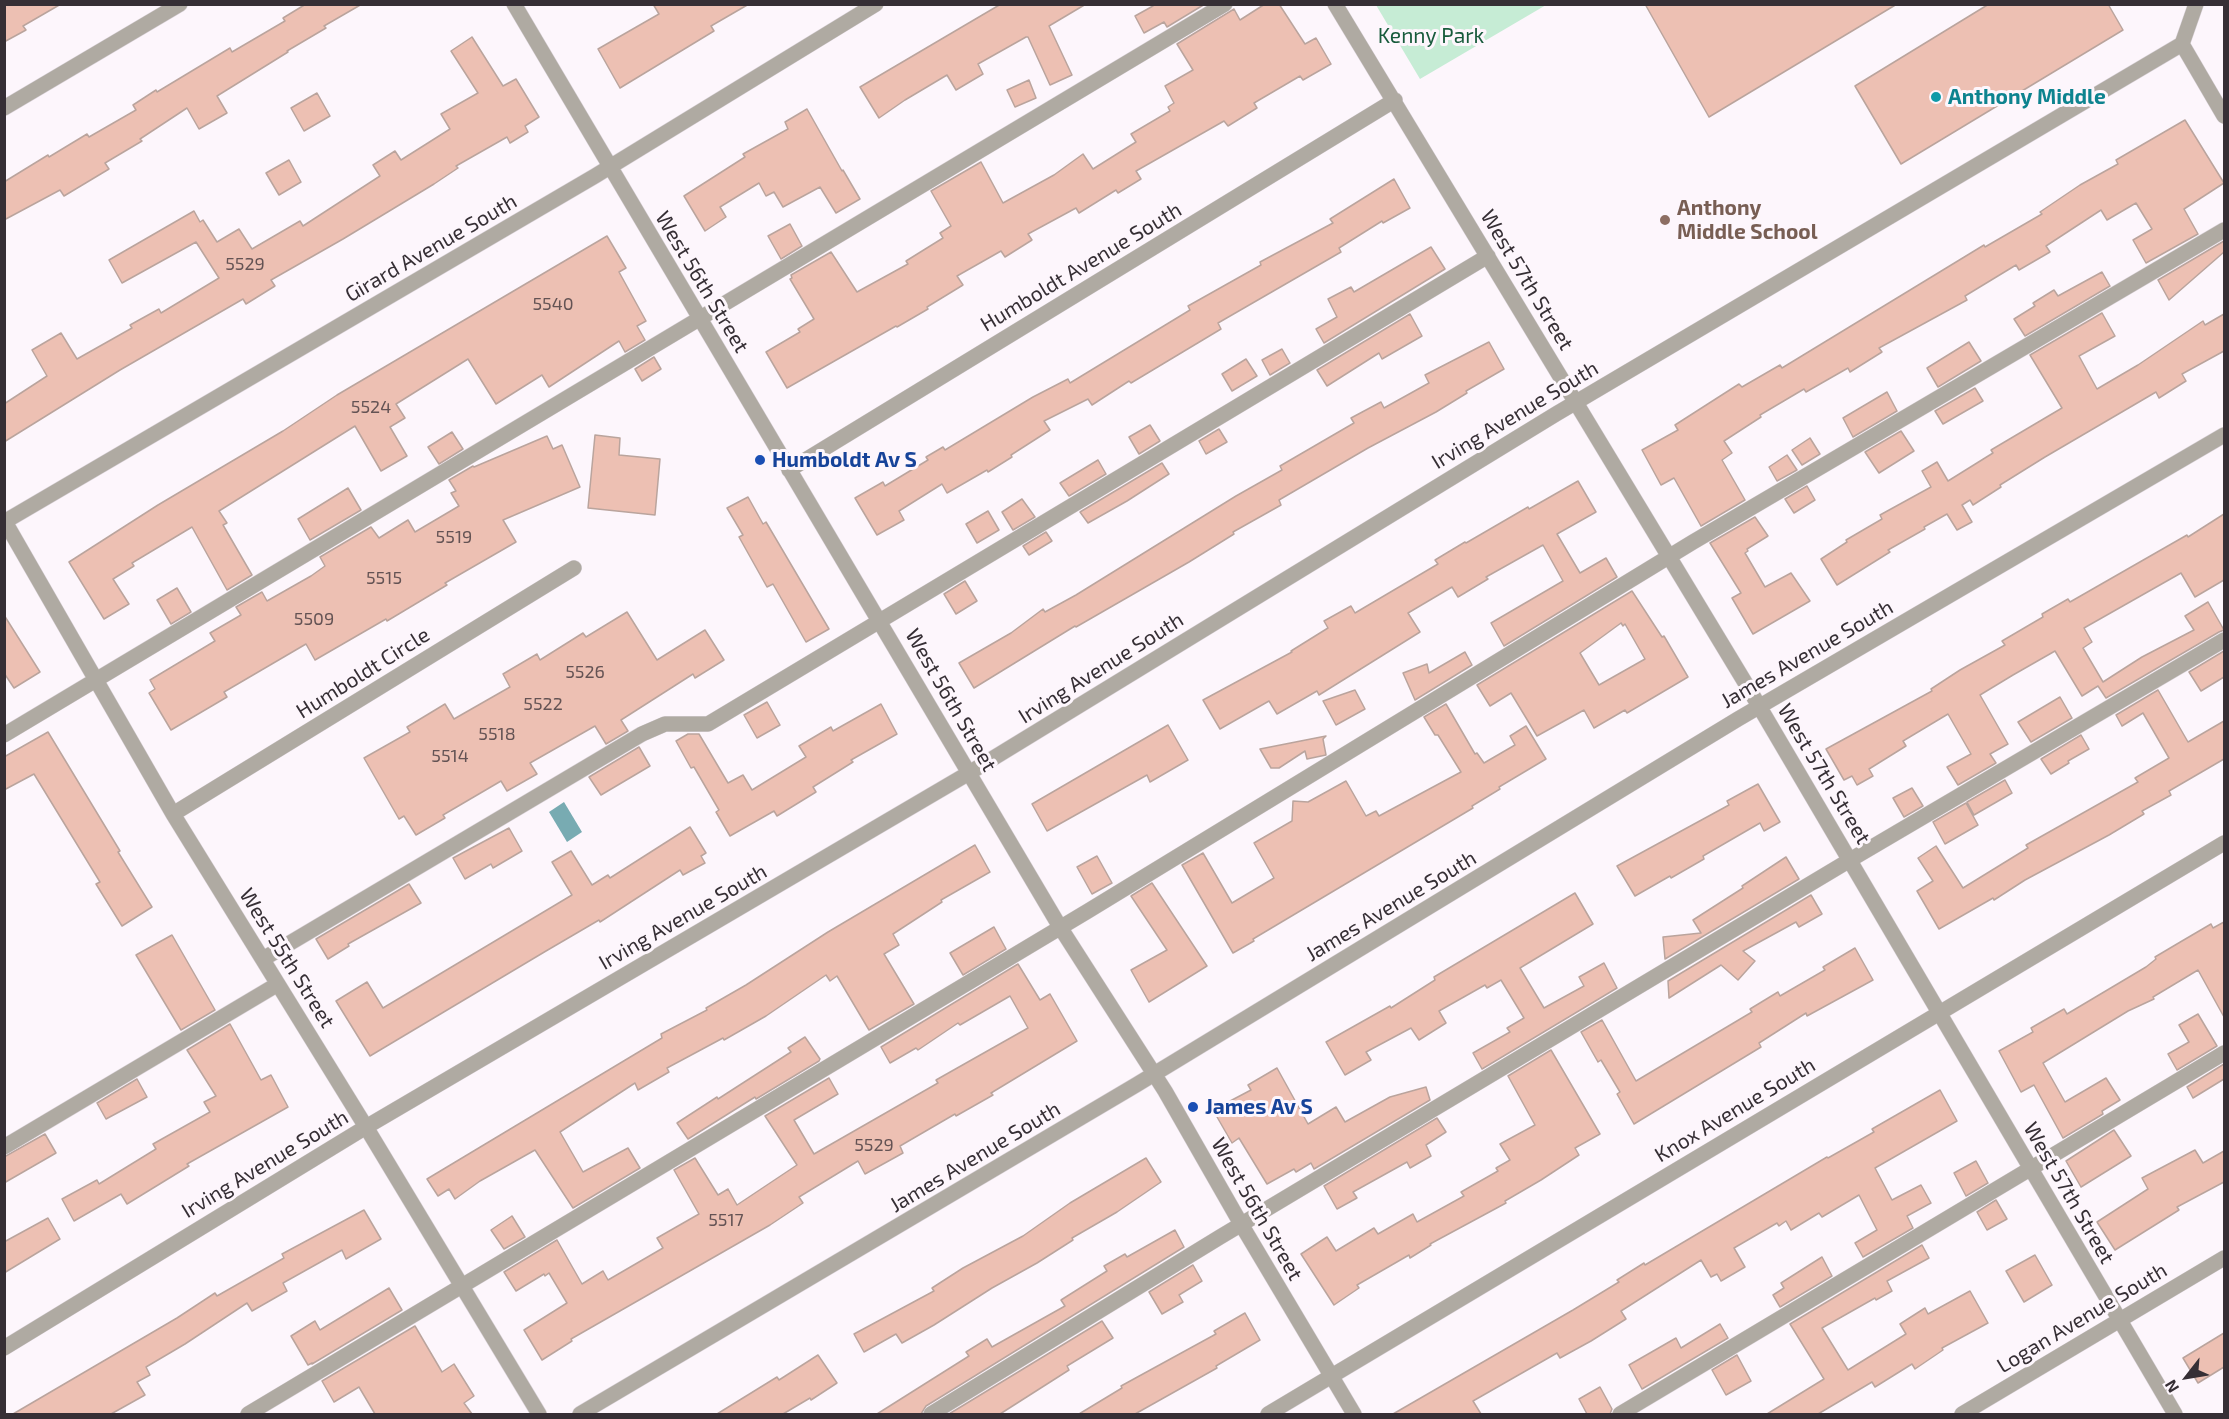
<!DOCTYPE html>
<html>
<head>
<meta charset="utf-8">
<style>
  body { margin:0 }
  #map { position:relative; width:2229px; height:1419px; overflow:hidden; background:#fdf6fc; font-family:"Exo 2",sans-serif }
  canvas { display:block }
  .frame { position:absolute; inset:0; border:6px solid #362f35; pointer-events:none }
  .north { position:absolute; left:2157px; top:1347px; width:60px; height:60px; -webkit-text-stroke:4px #fdf6fc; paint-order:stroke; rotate:239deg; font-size:16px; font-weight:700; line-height:24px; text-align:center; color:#362f35 }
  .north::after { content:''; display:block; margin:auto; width:21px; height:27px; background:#362f35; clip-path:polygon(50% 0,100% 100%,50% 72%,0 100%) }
</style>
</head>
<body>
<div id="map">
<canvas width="2229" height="1419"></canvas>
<div class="frame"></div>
<div class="north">N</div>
</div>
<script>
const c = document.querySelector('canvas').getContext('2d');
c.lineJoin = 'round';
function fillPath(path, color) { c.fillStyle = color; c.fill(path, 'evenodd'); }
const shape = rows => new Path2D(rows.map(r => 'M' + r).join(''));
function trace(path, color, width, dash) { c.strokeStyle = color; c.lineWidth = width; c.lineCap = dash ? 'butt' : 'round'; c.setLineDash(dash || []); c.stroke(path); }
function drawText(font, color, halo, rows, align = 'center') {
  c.font = font + ' "Exo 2",sans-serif'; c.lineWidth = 6; c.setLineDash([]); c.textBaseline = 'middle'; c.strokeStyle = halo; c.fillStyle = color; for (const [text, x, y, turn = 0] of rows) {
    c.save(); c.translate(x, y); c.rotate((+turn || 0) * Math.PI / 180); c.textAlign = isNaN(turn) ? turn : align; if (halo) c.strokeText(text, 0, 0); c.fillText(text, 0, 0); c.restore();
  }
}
fillPath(shape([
  [1376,5,1546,5,1420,79]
]), '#c6ecd5');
fillPath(shape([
  [564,802,582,832,567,842,549,812]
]), '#78abb2');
const building = shape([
  [4,4,61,4,23,26,26,30,4,42,4,4],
  [306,4,362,4,324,26,326,28,287,51,288,52,217,96,227,113,199,129,187,108,140,139,142,141,105,163,109,169,64,196,60,190,4,220,4,182,48,155,49,157,87,134,89,137,136,110,133,105,156,90,157,92,230,48,232,52,285,21,283,18,306,4],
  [653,4,749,4,711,26,714,31,620,88,598,49,659,14,653,4],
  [1001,4,1086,4,1049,26,1072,75,1050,85,1028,37,1026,37,978,64,983,74,956,90,947,75,905,100,879,118,860,87,1001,4],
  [1152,4,1205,4,1167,27,1164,22,1144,33,1135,16,1153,6,1152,4],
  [1265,4,1279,4,1305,44,1316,38,1331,64,1303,80,1300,76,1254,103,1257,108,1228,126,1224,121,1136,171,1141,179,1118,193,1116,190,1079,213,1076,208,1028,234,1032,240,1005,257,1001,251,957,276,963,285,927,307,928,309,897,327,896,326,787,388,766,352,800,332,798,329,814,319,790,279,792,278,791,275,831,252,857,292,908,264,906,261,943,238,940,233,951,226,931,191,981,162,1003,203,1054,175,1083,154,1093,169,1136,142,1131,134,1170,111,1168,107,1174,103,1165,86,1193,70,1177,44,1234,9,1240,20,1265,4],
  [1645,4,1897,4,1709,117,1645,4],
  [1989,4,2108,4,2123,30,1901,164,1855,86,1989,4],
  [472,37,503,86,516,79,539,117,525,126,528,132,510,143,507,137,456,166,458,168,434,184,343,239,271,280,275,286,246,304,243,299,120,370,4,442,4,404,47,376,32,350,61,333,77,359,132,328,130,325,159,309,161,313,219,278,196,242,122,283,109,260,194,211,200,222,203,220,217,242,239,229,252,249,300,221,303,226,380,176,373,165,395,151,401,160,450,129,441,114,478,93,451,51,472,37],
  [1029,80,1036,98,1015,107,1007,90,1029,80],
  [317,93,330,116,304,131,291,108,317,93],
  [807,109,842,171,843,170,860,199,836,213,820,187,783,207,774,192,766,196,759,183,720,207,726,217,705,231,684,196,745,157,743,154,788,129,785,122,807,109],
  [2185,120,2224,183,2184,209,2198,234,2146,263,2133,240,2152,229,2136,203,2107,220,2101,210,2046,246,2050,252,2019,270,2016,265,1965,296,1967,300,1879,348,1882,352,1850,372,1848,368,1806,392,1804,389,1760,415,1761,417,1724,441,1732,453,1722,460,1745,500,1701,526,1674,478,1661,485,1642,450,1678,430,1675,425,1739,384,1742,387,1780,365,1782,368,1984,245,1985,247,2042,214,2040,212,2080,185,2118,164,2116,160,2185,120],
  [289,160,301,182,279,195,266,173,289,160],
  [1394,179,1410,208,1383,223,1382,221,1339,248,1341,252,1218,323,1221,329,1131,383,1129,381,1092,405,1088,399,1044,421,1050,430,1011,455,1012,457,988,472,987,470,947,493,942,484,899,511,904,520,877,535,855,498,883,482,885,486,928,460,926,457,943,447,945,450,1033,397,1068,379,1070,383,1190,310,1188,306,1261,265,1260,262,1333,223,1330,219,1394,179],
  [790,224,802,246,781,259,768,236,790,224],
  [607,236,626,268,619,272,646,321,637,326,645,340,625,352,619,341,549,387,542,375,496,404,468,359,396,404,405,418,390,427,407,456,381,471,355,426,219,511,227,523,223,525,252,575,227,590,192,527,132,563,134,566,113,579,129,604,104,619,69,562,158,505,283,431,337,395,607,236],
  [2224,241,2224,252,2169,300,2158,280,2224,241],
  [1431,247,1445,269,1324,343,1316,329,1337,317,1328,299,1351,287,1354,292,1431,247],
  [2102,272,2110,286,2025,336,2014,319,2035,306,2033,303,2054,290,2058,296,2102,272],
  [2102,313,2115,336,2079,356,2097,389,2138,365,2203,321,2205,325,2224,314,2224,351,2182,374,2186,381,2159,398,2156,392,2045,457,2000,485,2001,487,1973,505,1970,500,1962,505,1972,522,1957,530,1947,514,1924,527,1925,529,1888,550,1890,552,1837,585,1821,559,1847,542,1846,540,1882,519,1880,515,1931,487,1922,471,1937,462,1948,481,1993,453,1991,450,2062,408,2030,355,2102,313],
  [1410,314,1422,336,1382,359,1379,353,1327,386,1317,370,1410,314],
  [1489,342,1504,369,1466,391,1467,393,1436,412,1368,448,1279,500,1281,505,1233,532,1234,534,1189,562,1076,627,1075,626,974,688,959,663,1011,633,1043,609,1045,612,1076,595,1236,496,1282,470,1280,466,1354,423,1351,418,1381,402,1384,408,1429,383,1425,375,1489,342],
  [1969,342,1981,361,1938,387,1927,368,1969,342],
  [1282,349,1290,363,1270,375,1262,360,1282,349],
  [654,357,661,369,642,381,635,369,654,357],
  [1246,359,1257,376,1232,391,1222,374,1246,359],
  [1975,388,1983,401,1943,424,1935,411,1975,388],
  [1887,392,1897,411,1853,437,1843,418,1887,392],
  [1150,425,1160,441,1139,454,1129,437,1150,425],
  [1219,429,1227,442,1206,454,1199,441,1219,429],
  [1901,431,1914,451,1879,473,1865,452,1901,431],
  [452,432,463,449,439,464,428,447,452,432],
  [595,435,620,438,619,455,660,459,655,515,588,508,595,435],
  [547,436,553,449,562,445,580,487,503,520,516,542,445,583,447,585,387,621,386,619,315,660,306,644,224,692,227,697,171,730,149,693,155,689,150,680,215,641,210,633,241,615,236,607,262,592,267,601,311,576,325,566,320,557,371,527,379,538,408,520,415,532,459,506,451,493,456,491,449,480,473,466,474,467,547,436],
  [1810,438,1820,454,1802,465,1792,450,1810,438],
  [1787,455,1797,470,1777,481,1769,467,1787,455],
  [1098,460,1106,474,1069,496,1060,483,1098,460],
  [1162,463,1169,474,1127,501,1088,523,1080,512,1162,463],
  [1578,481,1596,512,1557,534,1580,573,1606,558,1617,577,1504,646,1491,623,1563,581,1543,545,1486,577,1488,579,1458,597,1452,587,1408,613,1420,632,1319,695,1317,691,1277,714,1269,701,1220,729,1203,700,1292,652,1291,651,1328,628,1324,621,1351,606,1355,613,1438,564,1435,560,1465,542,1466,543,1528,507,1529,509,1578,481],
  [1807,486,1815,500,1794,513,1785,499,1807,486],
  [348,488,361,510,310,540,298,519,348,488],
  [748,497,763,524,766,522,829,629,806,642,773,584,767,587,739,537,743,535,727,508,748,497],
  [1022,499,1035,517,1013,530,1002,512,1022,499],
  [988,511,999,530,977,543,966,524,988,511],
  [2224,514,2224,580,2195,597,2181,573,2084,628,2092,642,2083,648,2103,682,2142,657,2194,630,2185,616,2208,602,2224,630,2219,632,2106,698,2098,686,2082,696,2055,651,2013,675,1980,695,2008,744,1990,754,1996,763,1958,785,1947,767,1971,754,1948,714,1903,741,1906,746,1869,769,1873,776,1857,785,1852,776,1844,780,1826,749,1932,691,1931,689,1960,670,2005,645,2002,641,2043,617,2042,614,2068,599,2070,602,2187,535,2188,537,2224,514],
  [1755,517,1768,536,1747,549,1748,551,1745,553,1765,587,1791,573,1810,601,1753,634,1732,598,1741,593,1710,543,1755,517],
  [1046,532,1052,541,1029,555,1023,546,1046,532],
  [965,581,977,601,956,614,944,594,965,581],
  [177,588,191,612,171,624,157,600,177,588],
  [1632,591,1662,637,1664,636,1688,677,1627,713,1625,710,1594,728,1584,710,1537,736,1511,693,1490,706,1477,685,1632,591],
  [1621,623,1623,626,1625,624,1645,659,1599,685,1580,653,1621,623],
  [627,612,657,660,705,630,724,660,695,678,693,674,621,720,628,731,606,744,595,726,530,763,537,774,507,791,501,781,443,815,445,818,416,835,404,816,399,819,364,758,410,732,407,727,445,704,454,719,510,687,503,674,537,654,540,660,583,633,586,637,627,612],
  [4,615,40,672,14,688,4,673,4,615],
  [2224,651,2224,677,2201,691,2189,672,2224,651],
  [1465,652,1472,665,1415,700,1403,673,1427,664,1429,673,1465,652],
  [1355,690,1365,709,1336,725,1323,701,1355,690],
  [2158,690,2188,742,2224,721,2224,759,2169,791,2171,795,2142,811,2144,814,2109,835,2025,880,1994,900,1993,898,1939,929,1917,891,1933,881,1918,858,1936,846,1963,888,2028,848,2026,845,2138,782,2135,778,2169,758,2143,713,2122,726,2116,715,2158,690],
  [2060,697,2072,718,2031,742,2018,722,2060,697],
  [767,702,780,725,757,738,744,715,767,702],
  [881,704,897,734,851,760,853,762,813,787,816,792,777,816,774,811,730,836,716,812,719,810,694,767,691,768,676,741,688,734,699,734,728,783,743,775,752,790,806,757,799,746,831,727,833,731,881,704],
  [1446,704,1475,754,1477,753,1484,763,1515,745,1510,736,1526,726,1546,759,1499,787,1500,789,1472,806,1473,808,1253,939,1254,941,1233,953,1182,865,1203,853,1232,903,1274,878,1254,843,1292,821,1293,801,1308,802,1346,781,1366,816,1376,811,1379,816,1461,772,1438,735,1435,735,1424,717,1446,704],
  [1168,725,1188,760,1150,782,1147,775,1047,831,1032,804,1168,725],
  [48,732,120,851,118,852,152,907,122,926,96,884,100,882,34,774,4,790,4,757,48,732],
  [2081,735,2089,749,2068,761,2069,763,2051,774,2041,759,2081,735],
  [1326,736,1323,739,1326,755,1307,759,1305,751,1279,768,1271,768,1260,749,1326,736],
  [639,747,650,766,601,795,589,777,639,747],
  [2005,780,2012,793,1974,815,1967,802,2005,780],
  [1758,784,1780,822,1764,831,1760,823,1703,856,1704,859,1671,878,1670,876,1635,896,1617,866,1729,805,1727,801,1758,784],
  [1912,788,1923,806,1904,817,1893,798,1912,788],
  [1966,803,1978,825,1945,844,1933,822,1966,803],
  [690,827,706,853,701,856,705,863,683,875,680,870,600,922,599,920,546,951,370,1056,336,1001,367,982,383,1008,572,895,552,862,571,851,592,885,608,875,610,878,690,827],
  [509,828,522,851,493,868,491,864,465,879,453,858,509,828],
  [975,845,990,872,941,900,942,902,893,934,899,945,884,954,914,1004,869,1030,837,976,830,981,826,975,766,1016,724,1040,723,1038,667,1068,669,1072,638,1090,635,1083,560,1132,583,1172,628,1148,640,1168,573,1208,535,1150,480,1181,455,1199,449,1189,438,1196,427,1179,662,1038,661,1034,707,1010,706,1008,746,985,828,932,975,845],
  [1097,856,1112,883,1092,894,1077,867,1097,856],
  [1786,857,1799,879,1665,959,1663,937,1701,933,1693,920,1743,888,1742,886,1786,857],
  [1152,883,1207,966,1149,1002,1131,970,1167,950,1131,896,1152,883],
  [409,884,421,903,348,944,349,946,328,959,316,939,409,884],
  [1575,893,1593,924,1520,968,1544,1008,1584,986,1579,977,1604,963,1617,988,1482,1069,1473,1053,1510,1032,1507,1028,1524,1018,1501,980,1487,988,1485,985,1439,1011,1446,1023,1419,1040,1411,1028,1366,1052,1371,1060,1345,1075,1326,1042,1390,1006,1391,1008,1435,980,1434,977,1575,893],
  [1811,895,1822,914,1799,927,1796,922,1743,951,1755,961,1738,980,1721,965,1669,998,1668,981,1811,895],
  [2224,922,2224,1017,2198,970,2153,997,2154,999,2128,1011,2043,1063,2065,1102,2106,1078,2120,1100,2102,1111,2103,1114,2063,1138,2034,1085,2021,1092,1999,1051,2033,1032,2031,1028,2064,1009,2067,1014,2146,967,2156,959,2155,957,2182,941,2211,924,2213,928,2224,922],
  [994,927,1006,949,963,975,950,953,994,927],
  [172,935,215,1010,181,1030,136,955,172,935],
  [1855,948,1873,980,1807,1016,1806,1013,1759,1043,1761,1047,1634,1124,1617,1094,1620,1092,1601,1060,1598,1062,1581,1032,1602,1020,1636,1081,1752,1012,1750,1009,1778,992,1780,996,1825,970,1823,967,1855,948],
  [1018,964,1040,1000,1050,994,1077,1041,991,1093,993,1095,956,1116,955,1114,900,1146,903,1153,865,1174,858,1161,799,1197,803,1203,770,1225,571,1339,572,1341,542,1360,524,1330,567,1303,549,1273,545,1276,544,1274,516,1291,504,1272,557,1240,582,1284,603,1271,608,1280,663,1248,657,1238,699,1214,674,1170,695,1158,718,1195,728,1189,737,1205,797,1165,765,1116,829,1078,838,1094,794,1120,814,1154,938,1083,936,1080,1028,1028,1010,996,960,1025,958,1023,918,1050,916,1048,890,1063,881,1047,1018,964],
  [2198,1014,2217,1046,2177,1070,2168,1054,2189,1042,2179,1025,2198,1014],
  [230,1024,261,1080,271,1075,288,1107,187,1164,189,1166,127,1204,121,1194,74,1221,62,1199,97,1180,99,1184,156,1149,153,1144,210,1112,204,1102,216,1096,187,1050,230,1024],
  [805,1037,820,1059,819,1061,756,1099,755,1097,688,1139,677,1123,717,1097,718,1099,791,1052,788,1048,805,1037],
  [1551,1050,1600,1134,1575,1148,1579,1155,1541,1180,1505,1201,1506,1203,1430,1244,1431,1245,1410,1258,1409,1255,1357,1285,1359,1288,1334,1305,1301,1254,1327,1237,1336,1251,1374,1228,1378,1234,1413,1214,1417,1222,1464,1196,1461,1192,1498,1171,1496,1168,1510,1160,1500,1144,1535,1125,1508,1076,1551,1050],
  [2224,1064,2224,1079,2193,1098,2187,1087,2224,1064],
  [1277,1068,1308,1124,1336,1107,1345,1122,1390,1097,1426,1087,1430,1100,1314,1169,1311,1163,1296,1172,1294,1169,1267,1184,1239,1138,1232,1143,1213,1110,1251,1090,1248,1085,1277,1068],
  [137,1079,147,1097,106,1119,97,1103,137,1079],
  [1940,1090,1957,1121,1875,1168,1892,1200,1921,1185,1931,1203,1907,1216,1913,1228,1863,1257,1855,1243,1877,1230,1859,1195,1822,1217,1819,1213,1791,1230,1786,1221,1779,1226,1777,1223,1734,1248,1745,1267,1721,1281,1717,1274,1711,1277,1701,1260,1621,1311,1626,1319,1591,1341,1560,1358,1557,1353,1473,1401,1481,1414,1393,1414,1573,1310,1619,1282,1617,1280,1644,1263,1645,1265,1827,1157,1828,1158,1874,1132,1872,1129,1940,1090],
  [1437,1118,1446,1132,1426,1145,1431,1156,1410,1168,1407,1162,1353,1192,1357,1198,1337,1209,1324,1186,1437,1118],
  [2114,1130,2131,1156,2081,1187,2066,1161,2114,1130],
  [45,1134,56,1153,4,1183,4,1157,45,1134],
  [2195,1150,2203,1163,2224,1151,2224,1182,2177,1207,2179,1210,2115,1250,2097,1222,2148,1189,2142,1178,2195,1150],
  [1146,1158,1161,1182,1117,1212,1072,1238,1073,1240,1037,1263,992,1288,934,1325,902,1343,896,1334,864,1352,854,1334,934,1291,932,1288,963,1268,1023,1236,1070,1203,1146,1158],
  [1976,1161,1988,1183,1966,1196,1954,1173,1976,1161],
  [1996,1200,2007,1219,1987,1230,1977,1212,1996,1200],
  [364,1210,381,1239,346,1259,342,1250,283,1283,287,1291,252,1311,247,1303,185,1344,146,1367,150,1375,137,1382,145,1395,111,1414,13,1414,177,1318,215,1293,217,1296,284,1258,282,1254,364,1210],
  [512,1216,525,1237,504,1249,491,1230,512,1216],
  [48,1218,60,1239,4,1273,4,1242,48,1218],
  [1175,1230,1184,1247,926,1406,921,1414,877,1414,969,1356,966,1352,987,1339,992,1347,1065,1306,1061,1300,1107,1271,1104,1266,1125,1254,1127,1257,1175,1230],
  [1922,1245,1929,1258,1887,1281,1892,1291,1876,1300,1875,1298,1822,1328,1848,1370,1906,1334,1900,1324,1925,1308,1928,1314,1970,1291,1988,1323,1942,1348,1943,1350,1915,1369,1912,1364,1875,1387,1872,1382,1818,1414,1767,1414,1824,1379,1790,1324,1922,1245],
  [2035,1255,2052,1285,2024,1302,2006,1271,2035,1255],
  [1822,1257,1832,1276,1780,1307,1773,1295,1784,1288,1781,1283,1822,1257],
  [1193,1265,1202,1281,1179,1295,1183,1302,1162,1314,1149,1292,1193,1265],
  [389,1288,402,1310,312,1364,312,1363,308,1365,291,1336,315,1321,320,1330,389,1288],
  [1245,1313,1260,1340,1216,1366,1217,1368,1135,1414,1079,1414,1122,1388,1121,1386,1216,1334,1214,1331,1245,1313],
  [1102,1321,1113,1338,1067,1366,1069,1370,1000,1414,949,1414,1102,1321],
  [1720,1324,1728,1338,1642,1389,1629,1365,1676,1338,1681,1348,1720,1324],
  [415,1326,442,1372,454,1364,474,1396,464,1403,472,1414,375,1414,359,1387,334,1402,322,1381,415,1326],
  [2224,1333,2224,1367,2198,1383,2183,1358,2224,1333],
  [818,1355,837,1383,811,1400,810,1398,783,1414,717,1414,777,1377,779,1380,818,1355],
  [1737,1355,1751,1381,1726,1395,1712,1370,1737,1355],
  [1600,1387,1612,1409,1610,1414,1587,1414,1579,1399,1600,1387]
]);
fillPath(building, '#edc0b3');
trace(building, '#baa49d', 1.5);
const minor = shape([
  [514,4,1060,927,1165,1091,1241,1224,1354,1414],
  [1335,4,1749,689,2175,1414],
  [2182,44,2224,116],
  [4,108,180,4],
  [789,470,1395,100],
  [4,520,173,814,366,1127,539,1414],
  [4,522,595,176,876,4],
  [4,735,1225,4],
  [173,814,574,568],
  [263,959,642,734,665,724,708,724,1488,256],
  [4,1147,278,984],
  [4,1348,366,1127,969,773,1556,414,2182,44,2196,4],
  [248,1414,1088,911,1693,542,2224,230],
  [580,1414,1136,1085,1738,719,2224,435],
  [931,1414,1220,1237,1850,860,2224,640],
  [1268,1414,2224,843],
  [1620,1414,2224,1053],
  [1962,1414,2224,1258]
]);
trace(minor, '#d9d2d8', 16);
trace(minor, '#afaaa2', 15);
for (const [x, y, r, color] of [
  [1936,97,6,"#0f9aa8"],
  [1665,220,6,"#8d6e63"],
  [760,460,6,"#1a4fb4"],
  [1193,1107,6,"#1a4fb4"]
]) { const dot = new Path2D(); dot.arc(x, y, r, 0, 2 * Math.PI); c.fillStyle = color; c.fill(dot); trace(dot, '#fdf6fc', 2); }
drawText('18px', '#645354', null, [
  ["5529",245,264],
  ["5540",553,304],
  ["5524",371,407],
  ["5519",454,537],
  ["5515",384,578],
  ["5509",314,619],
  ["5526",585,672],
  ["5522",543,704],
  ["5518",497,734],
  ["5514",450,756],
  ["5529",874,1145],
  ["5517",726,1220]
]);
drawText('21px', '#185b3c', '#fdf6fc', [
  ["Kenny Park",1431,36]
]);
drawText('bold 21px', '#0d838f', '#fdf6fc', [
  ["Anthony Middle",1948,97]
], 'left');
drawText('bold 21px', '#785e54', '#fdf6fc', [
  ["Anthony",1677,208],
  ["Middle School",1677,232]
], 'left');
drawText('21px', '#362f35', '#fdf6fc', [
  ["Girard Avenue South",431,248,-30],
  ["Humboldt Avenue South",1081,267,-31],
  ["West 57th Street",1527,280,59],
  ["West 56th Street",702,282,59],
  ["Irving Avenue South",1515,415,-31],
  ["James Avenue South",1807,654,-30],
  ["Irving Avenue South",1101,668,-32],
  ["Humboldt Circle",363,673,-32],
  ["West 56th Street",951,700,60],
  ["West 57th Street",1824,774,59],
  ["James Avenue South",1391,906,-31],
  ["Irving Avenue South",683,917,-30],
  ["West 55th Street",287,958,58],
  ["Knox Avenue South",1735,1110,-31],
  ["James Avenue South",975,1157,-31],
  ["Irving Avenue South",265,1164,-31],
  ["West 57th Street",2069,1193,60],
  ["West 56th Street",1257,1209,60],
  ["Logan Avenue South",2082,1318,-31]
]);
drawText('bold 21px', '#164399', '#fdf6fc', [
  ["Humboldt Av S",772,460],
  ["James Av S",1205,1107]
], 'left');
</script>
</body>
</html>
